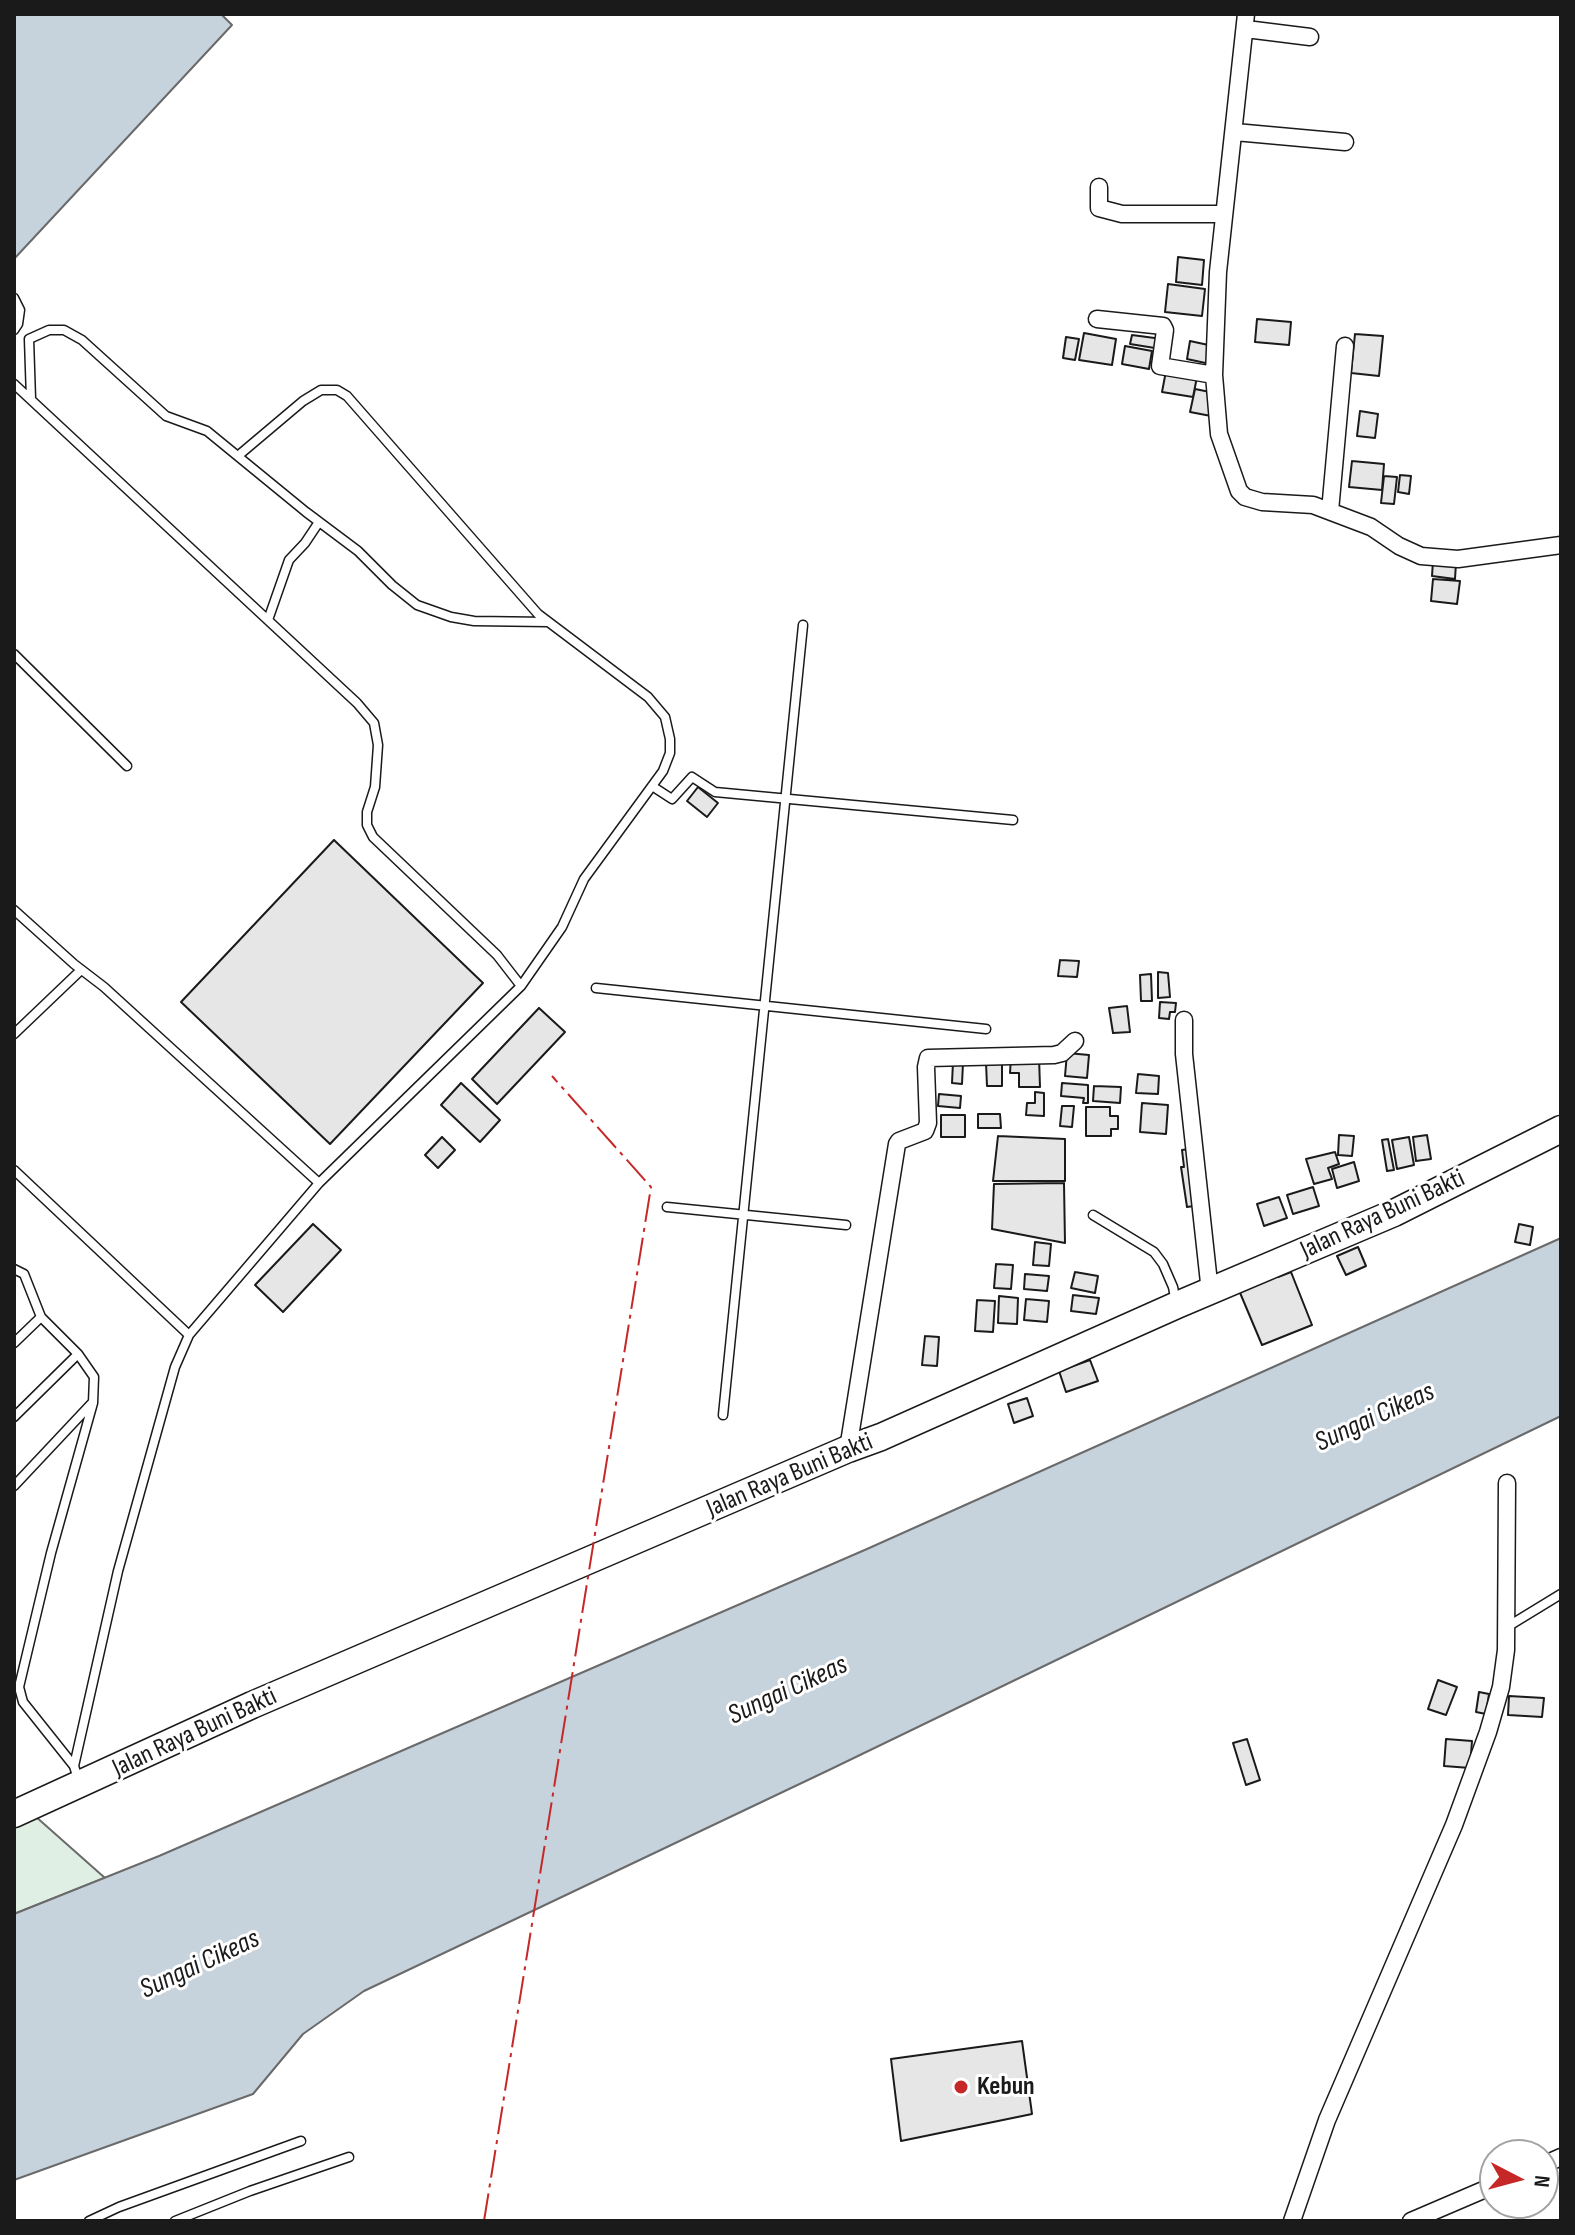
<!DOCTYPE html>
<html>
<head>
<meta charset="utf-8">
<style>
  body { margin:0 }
  #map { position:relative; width:1575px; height:2235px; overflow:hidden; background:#fff; font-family:"Sofia Sans Condensed",sans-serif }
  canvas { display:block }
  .frame { position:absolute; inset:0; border:16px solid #1a1a1a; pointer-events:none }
  .north { position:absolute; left:1479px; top:2139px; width:80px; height:80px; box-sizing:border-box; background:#fff; border:2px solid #a3a3a3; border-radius:50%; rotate:96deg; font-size:22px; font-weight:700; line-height:32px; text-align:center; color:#1a1a1a }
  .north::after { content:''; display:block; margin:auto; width:28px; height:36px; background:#c62828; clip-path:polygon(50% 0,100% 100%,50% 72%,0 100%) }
</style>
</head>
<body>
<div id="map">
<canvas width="1575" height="2235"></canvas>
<div class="frame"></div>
<div class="north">N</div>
</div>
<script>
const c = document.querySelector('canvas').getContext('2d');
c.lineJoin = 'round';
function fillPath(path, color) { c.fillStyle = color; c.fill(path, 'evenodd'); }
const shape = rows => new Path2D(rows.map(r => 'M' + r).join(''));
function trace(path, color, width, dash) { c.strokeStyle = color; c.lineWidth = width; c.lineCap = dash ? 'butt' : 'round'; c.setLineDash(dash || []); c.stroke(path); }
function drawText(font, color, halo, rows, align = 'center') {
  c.font = font + ' "Sofia Sans Condensed",sans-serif'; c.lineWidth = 6; c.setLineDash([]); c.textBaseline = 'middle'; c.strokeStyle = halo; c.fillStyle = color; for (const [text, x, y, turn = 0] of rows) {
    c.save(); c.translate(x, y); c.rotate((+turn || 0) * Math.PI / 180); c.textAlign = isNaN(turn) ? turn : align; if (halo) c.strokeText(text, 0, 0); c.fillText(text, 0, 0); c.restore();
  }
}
const green = shape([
  [26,1808,105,1878,14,1914,14,1814,26,1808]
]);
fillPath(green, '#e0efe3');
trace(green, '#6a6a6a', 2);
const water = shape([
  [14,14,221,14,232,25,14,259,14,14],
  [1561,1238,1561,1416,829,1770,364,1991,303,2034,253,2094,14,2180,14,1914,159,1856,867,1549,1561,1238]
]);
fillPath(water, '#c6d2dc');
trace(water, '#6a6a6a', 2);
const building = shape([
  [1178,257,1204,260,1202,285,1176,282,1178,257],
  [1168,284,1205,289,1202,316,1165,312,1168,284],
  [1257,319,1291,322,1289,345,1255,342,1257,319],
  [1084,333,1116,339,1112,365,1079,360,1084,333],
  [1355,334,1383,336,1379,376,1351,373,1355,334],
  [1132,335,1162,339,1161,349,1130,344,1132,335],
  [1066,337,1079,339,1075,360,1063,358,1066,337],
  [1190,341,1213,346,1210,364,1187,359,1190,341],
  [1125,346,1152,351,1149,369,1122,364,1125,346],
  [1166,371,1197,377,1193,397,1162,392,1166,371],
  [1195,389,1215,393,1211,416,1190,412,1195,389],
  [1360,411,1378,414,1375,438,1357,436,1360,411],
  [1352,461,1384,464,1382,490,1349,487,1352,461],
  [1400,475,1411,476,1409,494,1398,492,1400,475],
  [1384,476,1397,477,1394,504,1381,503,1384,476],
  [1433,561,1456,563,1455,579,1432,576,1433,561],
  [1433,579,1460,581,1457,604,1431,601,1433,579],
  [698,787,718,803,707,817,687,801,698,787],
  [334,840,483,983,330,1144,181,1002,334,840],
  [1060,960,1079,961,1077,977,1058,976,1060,960],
  [1158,972,1168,973,1170,997,1158,998,1158,972],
  [1151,974,1152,1001,1141,1001,1140,975,1151,974],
  [1160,1002,1176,1003,1175,1012,1170,1012,1169,1019,1159,1018,1160,1002],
  [1127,1006,1130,1032,1113,1033,1109,1008,1127,1006],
  [539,1008,565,1032,497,1104,472,1079,539,1008],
  [1067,1053,1089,1055,1087,1078,1065,1076,1067,1053],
  [1011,1057,1039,1057,1040,1087,1019,1087,1019,1073,1010,1073,1011,1057],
  [953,1062,963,1063,962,1084,952,1083,953,1062],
  [986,1063,1002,1063,1002,1086,987,1086,986,1063],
  [1138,1074,1159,1076,1158,1094,1136,1093,1138,1074],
  [461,1083,500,1120,480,1142,441,1105,461,1083],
  [1062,1083,1088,1085,1088,1103,1083,1103,1084,1098,1061,1096,1062,1083],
  [1094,1086,1121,1087,1120,1103,1093,1101,1094,1086],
  [1035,1092,1044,1093,1044,1116,1026,1115,1027,1103,1035,1103,1035,1092],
  [939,1094,961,1096,960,1108,938,1106,939,1094],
  [1142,1103,1168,1105,1166,1134,1140,1132,1142,1103],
  [1062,1106,1074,1106,1072,1127,1060,1126,1062,1106],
  [1086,1107,1110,1107,1110,1116,1118,1116,1118,1129,1111,1129,1111,1136,1086,1136,1086,1107],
  [978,1114,1000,1114,1001,1128,978,1128,978,1114],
  [941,1115,965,1115,965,1137,941,1137,941,1115],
  [1339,1135,1354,1136,1352,1156,1338,1155,1339,1135],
  [1427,1135,1431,1159,1416,1161,1413,1137,1427,1135],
  [998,1136,1065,1139,1065,1181,993,1181,998,1136],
  [442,1137,455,1150,438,1168,425,1155,442,1137],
  [1409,1137,1414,1165,1397,1169,1392,1140,1409,1137],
  [1388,1139,1394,1170,1387,1171,1382,1140,1388,1139],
  [1189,1149,1194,1206,1187,1207,1181,1167,1184,1167,1182,1150,1189,1149],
  [1335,1152,1339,1164,1328,1168,1332,1179,1314,1184,1306,1159,1335,1152],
  [1354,1162,1359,1181,1337,1188,1332,1169,1354,1162],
  [1064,1183,1065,1243,992,1229,994,1184,1064,1183],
  [1313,1187,1319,1206,1293,1214,1287,1195,1313,1187],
  [1279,1197,1287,1218,1264,1226,1257,1204,1279,1197],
  [313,1224,341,1250,283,1312,255,1285,313,1224],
  [1519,1224,1533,1227,1530,1245,1515,1242,1519,1224],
  [1035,1242,1051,1244,1049,1266,1033,1265,1035,1242],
  [1358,1247,1366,1266,1346,1275,1337,1256,1358,1247],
  [996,1264,1013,1265,1011,1289,994,1288,996,1264],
  [1276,1271,1278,1277,1291,1272,1312,1325,1262,1345,1238,1288,1276,1271],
  [1075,1272,1098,1276,1095,1293,1071,1288,1075,1272],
  [1025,1274,1049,1276,1047,1291,1024,1289,1025,1274],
  [1073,1295,1099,1298,1096,1314,1071,1311,1073,1295],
  [999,1296,1018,1298,1017,1324,998,1323,999,1296],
  [1026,1299,1049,1301,1047,1322,1024,1320,1026,1299],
  [977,1300,995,1301,993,1332,975,1331,977,1300],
  [925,1336,939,1337,937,1366,922,1365,925,1336],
  [1090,1360,1098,1381,1066,1392,1059,1371,1090,1360],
  [1027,1398,1033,1416,1014,1423,1008,1404,1027,1398],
  [1438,1680,1457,1687,1446,1715,1428,1709,1438,1680],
  [1479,1692,1489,1694,1486,1714,1476,1712,1479,1692],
  [1509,1696,1544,1698,1542,1717,1508,1715,1509,1696],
  [1247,1739,1260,1780,1246,1785,1233,1743,1247,1739],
  [1446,1739,1472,1741,1470,1768,1444,1766,1446,1739],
  [1022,2041,1032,2114,901,2141,891,2059,1022,2041]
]);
fillPath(building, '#e6e6e6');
trace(building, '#1a1a1a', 2);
const service = shape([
  [14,298,20,310,18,324,14,330],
  [14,384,357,703,374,723,378,745,375,787,367,812,367,825,373,837,497,955,521,986,319,1183,189,1335,175,1367,118,1571,74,1766,79,1782],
  [31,399,29,339,49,330,64,330,82,340,166,416,207,431,306,512,358,551,392,585,417,605,451,617,474,621,548,622],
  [239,455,303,401,321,390,337,390,347,396,538,614,648,697,665,717,670,739,670,753,663,771,584,879,562,927,521,986],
  [268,620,289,560,305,543,319,522],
  [14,654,127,766],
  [652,786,672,799,692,777,715,792,1013,820],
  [14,910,74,964,104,987,319,1183],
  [596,988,986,1029],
  [14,1034,81,970],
  [14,1170,189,1335],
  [667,1207,846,1225],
  [1093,1215,1154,1252,1163,1264,1173,1287,1176,1303],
  [14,1269,24,1274,41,1317,78,1354,94,1377,93,1403,51,1553,19,1687,23,1702,74,1766],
  [14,1343,41,1317],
  [723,1415,803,625],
  [14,1417,78,1354],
  [14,1486,92,1403],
  [1507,1627,1561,1594],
  [89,2221,119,2207,301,2141],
  [175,2221,250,2191,349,2157]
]);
const minor = shape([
  [1246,14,1218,272,1214,375,1219,434,1239,491,1245,497,1262,502,1313,505,1371,527,1399,546,1421,556,1458,559,1561,545],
  [1246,29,1310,37],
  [1235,132,1345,142],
  [1099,187,1099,208,1122,214,1224,214],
  [1097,319,1163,326,1165,330,1160,366,1214,375],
  [1330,511,1345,346],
  [1184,1020,1184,1054,1210,1292],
  [848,1449,897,1144,899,1141,925,1131,928,1123,926,1067,928,1058,1054,1055,1062,1053,1075,1041],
  [1543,2165,1561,2157],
  [1292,2221,1327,2120,1454,1825,1488,1732,1501,1687,1506,1650,1507,1483],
  [1411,2221,1495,2185]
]);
const primary = shape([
  [14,1814,252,1705,848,1449,881,1437,1177,1305,1394,1213,1561,1129]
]);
trace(service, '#1a1a1a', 11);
trace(minor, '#1a1a1a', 19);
trace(primary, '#1a1a1a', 29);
trace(service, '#fff', 8);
trace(minor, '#fff', 16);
trace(primary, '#fff', 26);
trace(shape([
  [484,2221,651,1187,552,1076]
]), '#c62828', 2, [28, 6, 4, 6]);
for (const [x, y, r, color] of [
  [961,2087,8,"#c62828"]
]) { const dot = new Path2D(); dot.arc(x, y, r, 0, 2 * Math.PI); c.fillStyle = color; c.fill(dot); trace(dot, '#fff', 3); }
drawText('26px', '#1a1a1a', '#fff', [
  ["Jalan Raya Buni Bakti",1383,1215,-25],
  ["Jalan Raya Buni Bakti",790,1476,-23],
  ["Jalan Raya Buni Bakti",195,1733,-25]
]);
drawText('bold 26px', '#1a1a1a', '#fff', [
  ["Kebun",977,2087]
], 'left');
drawText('italic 28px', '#1a1a1a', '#fff', [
  ["Sungai Cikeas",1375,1418,-25],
  ["Sungai Cikeas",788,1691,-25],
  ["Sungai Cikeas",200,1965,-25]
]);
</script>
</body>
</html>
